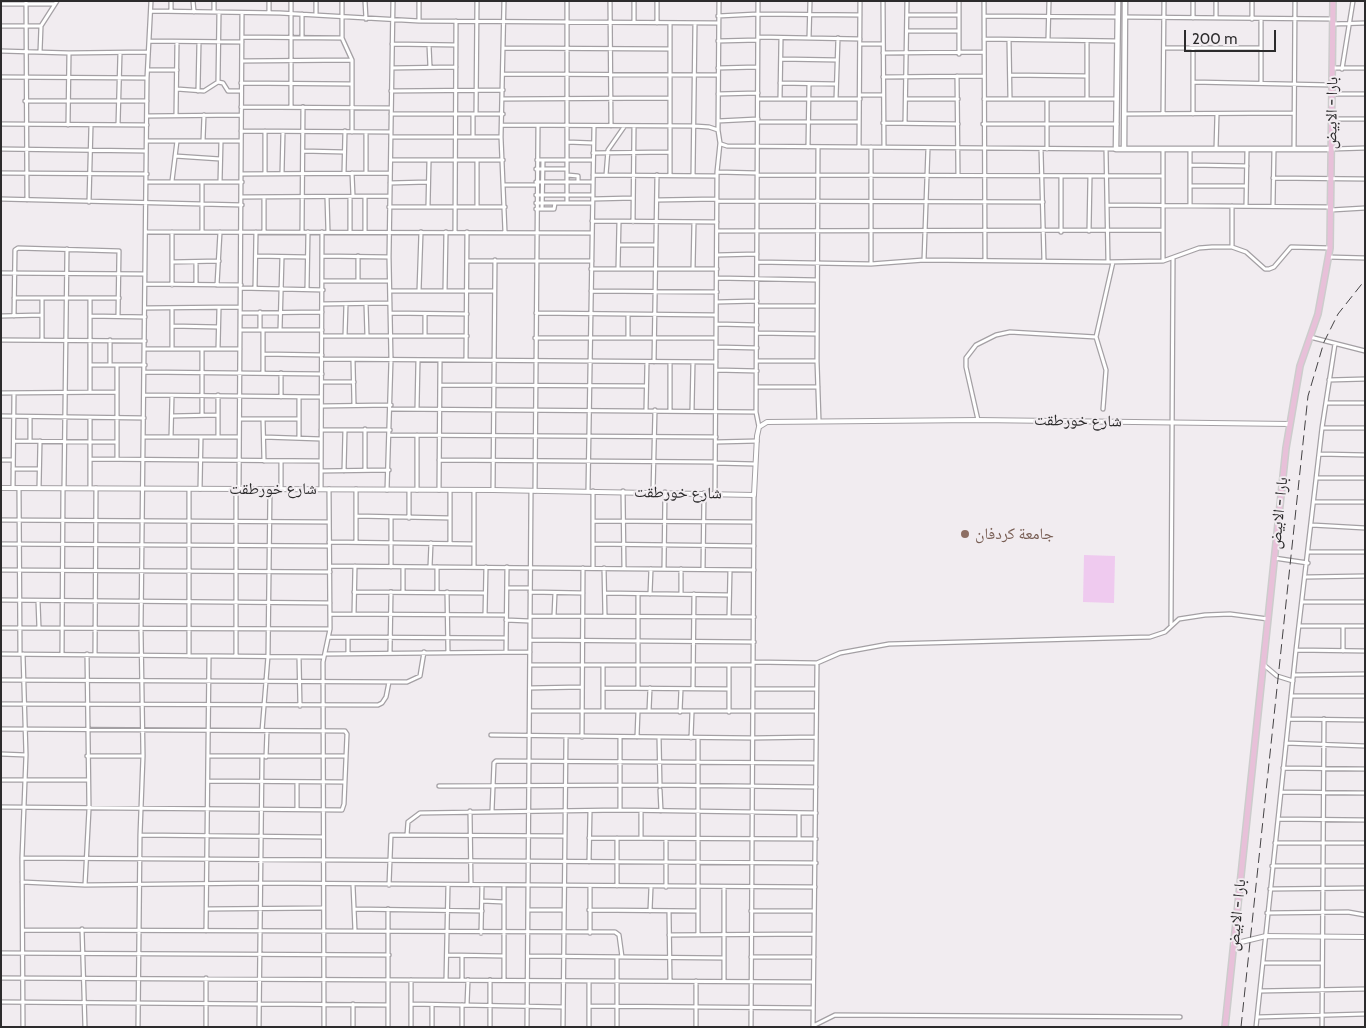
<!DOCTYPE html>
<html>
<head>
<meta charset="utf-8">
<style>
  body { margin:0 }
  #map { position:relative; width:1366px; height:1028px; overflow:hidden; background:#f1ecf0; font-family:Cabin,sans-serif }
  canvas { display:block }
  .frame { position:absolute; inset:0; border:2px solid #2c2b2c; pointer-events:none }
  .scale { position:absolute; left:1184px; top:30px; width:92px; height:22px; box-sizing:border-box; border:2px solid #2c2b2c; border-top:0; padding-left:6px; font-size:15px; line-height:18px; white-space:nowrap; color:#2c2b2c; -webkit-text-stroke:4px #f1ecf0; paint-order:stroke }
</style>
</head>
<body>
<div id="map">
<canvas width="1366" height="1028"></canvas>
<div class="frame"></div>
<div class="scale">200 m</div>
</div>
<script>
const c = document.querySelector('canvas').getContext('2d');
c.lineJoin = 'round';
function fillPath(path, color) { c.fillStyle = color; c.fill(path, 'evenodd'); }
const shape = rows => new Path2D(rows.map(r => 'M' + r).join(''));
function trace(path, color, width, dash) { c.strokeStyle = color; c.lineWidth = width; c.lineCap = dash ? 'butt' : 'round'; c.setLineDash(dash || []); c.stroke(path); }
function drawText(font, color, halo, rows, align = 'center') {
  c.font = font + ' Cabin,"Noto Naskh Arabic",sans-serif'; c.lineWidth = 4; c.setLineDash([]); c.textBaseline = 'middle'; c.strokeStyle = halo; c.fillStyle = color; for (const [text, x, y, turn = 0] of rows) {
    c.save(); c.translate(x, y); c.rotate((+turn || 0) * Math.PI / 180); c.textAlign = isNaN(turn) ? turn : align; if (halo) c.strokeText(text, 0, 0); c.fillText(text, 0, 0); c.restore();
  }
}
fillPath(shape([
  [1084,555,1115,556,1114,603,1083,602]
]), '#efcaef');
const minor = shape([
  [26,1,27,200],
  [171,1,171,11],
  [193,1,194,12],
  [269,1,269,13],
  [342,1,342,38,352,60,352,132],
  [365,1,366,19],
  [504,1,501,137,505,232],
  [610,1,611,126],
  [634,1,634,22],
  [657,1,657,23],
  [758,1,756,412,759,427],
  [883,1,884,147],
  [959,1,959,54],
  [984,1,985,260],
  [1216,1,1216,18],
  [1,4,54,4],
  [151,11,280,13,419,21,718,23],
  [214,11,214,1],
  [316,15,316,1],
  [907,15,959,15],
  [718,16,758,14,860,15],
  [984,16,1117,17],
  [1125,17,1333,19],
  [1193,18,1193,1],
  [1252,19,1252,1],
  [419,21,419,1],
  [1333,24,1365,23],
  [1,26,41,26],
  [907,31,959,31],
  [242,37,342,38],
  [302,37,302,14],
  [758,37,860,39],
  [809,38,810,1],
  [984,39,1117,41],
  [1048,39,1049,1],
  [1009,40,1010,99],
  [149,41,242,42],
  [718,41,758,40],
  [392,44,456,45],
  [860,44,883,44],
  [429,45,430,67],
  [503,48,670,49],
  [1164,48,1261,48],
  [1193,48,1193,114],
  [1,51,69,53,148,52],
  [40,52,41,26,57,1],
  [883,53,983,52],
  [781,59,837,60],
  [242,61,352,60],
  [392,68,456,67],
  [718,68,757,67],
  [1333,68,1365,68],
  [1342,69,1353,1],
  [148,70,177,70],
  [503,74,718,75],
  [1010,75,1087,76],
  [957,76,958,175],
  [1,77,147,78],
  [883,77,983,76],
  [218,82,219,12],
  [1193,82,1332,85],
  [241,83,351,84],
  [780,83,836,84],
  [1261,83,1261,19],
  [177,89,204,91,218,82,223,83,228,91,241,91],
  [198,91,199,42],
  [391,91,503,90],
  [718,94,758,93],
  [1332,94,1365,94],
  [860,95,883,95],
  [503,99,669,98],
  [758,99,860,99],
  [780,99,781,38],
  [836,99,838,38],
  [906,99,958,99],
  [984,99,1117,99],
  [1087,99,1087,41],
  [25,101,147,101],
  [291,106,291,1],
  [241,107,391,108],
  [1163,113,1164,1],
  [391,114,503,114],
  [476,114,477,1],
  [1124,114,1294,113],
  [176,115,177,42],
  [147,116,241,115],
  [1332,119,1365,119],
  [718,121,758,119],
  [758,122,859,122],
  [883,123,958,124],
  [905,123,907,1],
  [1,124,147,125],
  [983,124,1117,124],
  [68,125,69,53],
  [118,125,120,53],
  [502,125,694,126,709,127,718,130],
  [241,131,391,132],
  [366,132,366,173],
  [391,137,501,137],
  [473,137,473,114],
  [147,141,241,141],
  [203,141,204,115],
  [567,142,593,143],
  [721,144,727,146,1116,149],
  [808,147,809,84],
  [818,147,817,361,819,421],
  [859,147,860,1],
  [871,147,871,264],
  [1,149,146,151],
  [1041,149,1044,261],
  [1047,149,1047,100],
  [1106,149,1108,262],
  [1190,149,1190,205],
  [1216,149,1217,114],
  [1294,149,1295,1],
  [1332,149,1365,148],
  [303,151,344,152],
  [593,153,670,152],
  [175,156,220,159],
  [391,160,503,160],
  [537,160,593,160],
  [1191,165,1247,166],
  [536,169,567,169],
  [717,172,757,173],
  [1,173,147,174],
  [282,173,283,132],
  [344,173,345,131],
  [352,173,353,196],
  [242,174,390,173],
  [265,174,265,131],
  [567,175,578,176,578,182],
  [593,175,717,176],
  [606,175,608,150,624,127],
  [670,175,670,23],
  [757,175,1163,176],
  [693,176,695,23],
  [1273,178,1365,179],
  [172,181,177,141],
  [147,182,242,182],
  [202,182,202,232],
  [220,182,221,141],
  [536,182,593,182],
  [390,183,428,182],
  [503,185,536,185],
  [1191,186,1246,186],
  [536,195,593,195],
  [242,197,390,196],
  [327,197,328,232],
  [350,197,350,231],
  [365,197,365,232],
  [1,199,242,205],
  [593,199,633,198],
  [657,200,717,199],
  [717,201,1043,202],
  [89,202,91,125],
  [536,203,592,203],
  [567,203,567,1],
  [1108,205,1331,207],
  [428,206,429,161],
  [1246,206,1247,150],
  [1273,206,1274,149],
  [389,207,505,207],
  [477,207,477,161],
  [536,209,554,209,555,203],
  [542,209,543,160],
  [1331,210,1365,208],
  [592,221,717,222],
  [633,222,634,127],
  [717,231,1162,230],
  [1089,231,1090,176],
  [147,232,592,233],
  [264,232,264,197],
  [302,232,303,107],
  [455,232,456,21],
  [1061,232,1061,176],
  [619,245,656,245],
  [1232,247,1232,206],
  [717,255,757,254],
  [256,256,307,257],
  [322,256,389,257],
  [358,256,358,280],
  [1328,257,1365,258],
  [924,260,928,148],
  [468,261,592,261],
  [1163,261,1163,149],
  [172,262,219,261],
  [757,262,871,264,924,260,1108,262,1163,261,1199,248,1212,247,1232,247,1246,252,1265,269,1269,269,1274,267,1291,247,1330,248],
  [591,269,717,269],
  [618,269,619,222],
  [693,269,694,222],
  [1,273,145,274],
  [717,278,817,280],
  [323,281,389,281],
  [145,284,241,285],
  [196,284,196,262],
  [172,285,172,232],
  [217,285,220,232],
  [241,288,323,290],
  [255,288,256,232],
  [307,289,308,232],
  [445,290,446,232],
  [390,291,494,291],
  [419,291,421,232],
  [591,291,717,292],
  [14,298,119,298],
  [90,298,90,392],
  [717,302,757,301],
  [322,304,390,303],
  [366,304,367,336],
  [757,306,817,306],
  [145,308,240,307],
  [260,312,260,330],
  [240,313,322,312],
  [390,313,467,314],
  [536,313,716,315],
  [1,316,42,315],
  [14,316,15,250,18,248,119,251,118,316],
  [90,316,145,317],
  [717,324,757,325],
  [172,326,218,327],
  [240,330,322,330],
  [263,330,263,373],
  [280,330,282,257],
  [757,333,817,334],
  [322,336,467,336],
  [345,336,346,304],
  [425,336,425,314],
  [628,337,628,315],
  [1310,337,1365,351],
  [535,338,716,338],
  [1,340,145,341],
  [42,340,42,298],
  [110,340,110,365],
  [716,347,757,348],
  [145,349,240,349],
  [172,349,172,309],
  [202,349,202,415],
  [218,349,219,308],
  [263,354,322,355],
  [322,359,716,362],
  [466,359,467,232],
  [353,360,354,405],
  [757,361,817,361],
  [654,362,657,175],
  [90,365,145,365],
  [117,365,117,459],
  [716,370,757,371],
  [145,372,322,374],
  [1329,380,1365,379],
  [322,382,354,382],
  [440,385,646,386],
  [757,387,818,387],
  [1,393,117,392],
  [145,395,321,397],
  [281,397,281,373],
  [1326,403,1365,403],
  [322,406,391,405],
  [391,409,756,412],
  [417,409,418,360],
  [1103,409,1106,370,1096,337,1113,262],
  [646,410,647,362],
  [670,410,670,362],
  [692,410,693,362],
  [1,416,144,418],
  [172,416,218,415],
  [30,417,30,441],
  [240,419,299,419],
  [263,419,264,461],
  [978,420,966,367,966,358,976,345,996,335,1010,332,1096,337],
  [1322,428,1365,428],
  [321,430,390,430],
  [390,435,716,437],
  [417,435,417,490],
  [144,437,239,437],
  [171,437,172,396],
  [218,437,218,395],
  [264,437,321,439],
  [299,438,299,397],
  [14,441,117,442],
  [716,442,757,441],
  [1320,454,1365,455],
  [90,459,321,461],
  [1,460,13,460],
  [439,460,715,462],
  [715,463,755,464],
  [13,469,39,469],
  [365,470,365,429],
  [321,471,389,470],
  [344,471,345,430],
  [1318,478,1365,478],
  [13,488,14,393],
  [19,488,20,654],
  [39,488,40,441],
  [64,488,67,249],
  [90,488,90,418],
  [200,489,201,437],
  [239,489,242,13],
  [321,489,322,232],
  [281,490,281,461],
  [387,490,391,360,389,257,393,1],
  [409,490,409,518],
  [439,490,440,360],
  [493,490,495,260],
  [535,491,538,126],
  [588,491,594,126],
  [623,491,624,568],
  [653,492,655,410],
  [715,493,717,172,720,143,718,130,719,1],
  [1314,502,1365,502],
  [356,516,450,518],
  [1,520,329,522],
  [593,521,754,522],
  [1312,525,1365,528],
  [329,542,473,544],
  [356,542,356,489],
  [450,543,450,490],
  [1,544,329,546],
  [593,544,754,546],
  [1309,552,1365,552],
  [1274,558,1308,563],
  [330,566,754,570],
  [474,566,474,490],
  [391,567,391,518],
  [430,567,431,543],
  [437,567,437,592],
  [593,568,593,491],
  [604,568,605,616],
  [664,569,665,492],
  [703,569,704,493],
  [1,570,330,572],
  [1307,577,1365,576],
  [507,588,530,588],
  [354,592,485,593],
  [403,592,403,568],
  [447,592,448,653],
  [530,592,583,593],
  [605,593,729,595],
  [638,594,638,688],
  [650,594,651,569],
  [681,594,681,569],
  [1,600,330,603],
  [38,601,39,628],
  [1303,602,1365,602],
  [330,614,506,615],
  [354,614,355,566],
  [485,615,486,567],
  [530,616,754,617],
  [554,616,555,593],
  [729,617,730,570],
  [506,620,529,621],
  [1171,625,1173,258],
  [1300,626,1365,626],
  [1,628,330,629],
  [329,637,506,638],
  [348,638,348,653],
  [530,640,754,642],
  [1296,650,1365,651],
  [1343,651,1343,626],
  [390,652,391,592],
  [506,652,507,567],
  [1,654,323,657],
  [62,654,63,488],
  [95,654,96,488],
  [325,654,530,652],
  [189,656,189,489],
  [236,656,236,489],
  [299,657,300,706],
  [753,662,817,663,840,653,889,644,1150,637,1165,632,1179,619,1205,615,1230,614,1268,619],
  [530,665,753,665],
  [1264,665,1277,676,1293,681],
  [729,666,729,712],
  [1294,675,1365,674],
  [1,680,407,682,420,676,424,652],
  [530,688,582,687],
  [603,688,729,689],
  [693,688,694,594],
  [753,689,816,689],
  [1291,696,1365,696],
  [1,704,378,705,382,703,386,697,389,682],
  [530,711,816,711],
  [603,711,603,665],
  [649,711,650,688],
  [680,712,681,689],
  [1289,719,1365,720],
  [1,729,345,731,347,734,344,804,342,810,1,807],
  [262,731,268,656,270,489],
  [491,735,753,738,816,737],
  [582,737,583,568],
  [637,737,638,711],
  [659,737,660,786],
  [691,738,692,712],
  [698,738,698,935],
  [1286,743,1365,746],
  [1,754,26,755],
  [87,756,143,756],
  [208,756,345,756],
  [266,757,267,731],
  [1283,768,1365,769],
  [1,780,88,780],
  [208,781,344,782],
  [297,783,297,809],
  [439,786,660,785,816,787],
  [660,790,661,811],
  [1281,792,1365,793],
  [620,810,620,737],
  [470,811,471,885],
  [492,811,494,763,496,761,816,763],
  [641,811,641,838],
  [799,813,799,839],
  [1278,819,1365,820],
  [140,835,322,837],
  [407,835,408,822,420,813,620,810,816,813],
  [589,838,816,839],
  [617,838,617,886],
  [1275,843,1365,843],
  [22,858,816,863],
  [589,862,590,811],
  [1272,866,1365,866],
  [22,882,85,885,261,883,815,887],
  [85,885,89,809,87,654],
  [353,885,355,931],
  [389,885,391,835,565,836],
  [590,887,590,933],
  [666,887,666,839],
  [1270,889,1365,888],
  [482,901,504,902],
  [207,909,322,908],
  [354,909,482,911],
  [528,910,564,910],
  [589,910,698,911],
  [650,911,651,887],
  [669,911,670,981],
  [751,911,814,911],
  [1267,913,1348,912,1365,915],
  [82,929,85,1027],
  [23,930,615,932,619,935,622,957],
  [206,931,209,657],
  [481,933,482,885],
  [669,935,814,934],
  [1,953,389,955],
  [447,955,503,956],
  [462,956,462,980],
  [528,956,723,958],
  [751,957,814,957],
  [1263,963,1322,963],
  [1,978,813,982],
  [446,980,448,885],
  [504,980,504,885],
  [724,981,724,887],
  [1260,991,1365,989],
  [1,1002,388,1005],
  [353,1004,353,1027],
  [411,1004,563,1007],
  [467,1005,468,980],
  [589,1006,813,1008],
  [1258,1017,1365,1014],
  [813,1026,835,1015,1180,1017],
  [23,1027,22,858,26,755,23,654],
  [138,1027,140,835,143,756,141,629,147,78,151,1],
  [206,1027,206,978],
  [259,1027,262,757],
  [324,1027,323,662,330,629,329,489],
  [388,1027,388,909],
  [411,1027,411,980],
  [432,1027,432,1005],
  [462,1027,462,1005],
  [490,1027,490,980],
  [527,1027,531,491],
  [563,1027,566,737],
  [589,1027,589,981],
  [617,1027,617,957],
  [696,1027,696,981],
  [751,1027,754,495],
  [813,1027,817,663],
  [1256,1027,1296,650,1322,428,1335,344],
  [1322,1027,1324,719]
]);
const tertiary = shape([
  [1,488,493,490,754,495,757,436,759,427,767,422,978,420,1290,424],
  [1233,944,1266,936,1365,937]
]);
const secondary = shape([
  [1118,1,1116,149,1331,149],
  [1124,149,1125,1]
]);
const primary = shape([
  [1225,1027,1286,448,1300,366,1318,314,1330,248,1333,1]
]);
trace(minor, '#a4a0a4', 5.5);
trace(tertiary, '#a4a0a4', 6);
trace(secondary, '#a4a0a4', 7);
trace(primary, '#ccc', 8);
trace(minor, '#fff', 3);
trace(tertiary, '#fff', 4);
trace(secondary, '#fff', 4.5);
trace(primary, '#e8c0d9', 5);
trace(shape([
  [1241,1027,1308,396,1324,342,1338,314,1365,280]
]), '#444244', 1, [10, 5]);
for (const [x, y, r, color] of [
  [965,534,5,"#8d6e63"]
]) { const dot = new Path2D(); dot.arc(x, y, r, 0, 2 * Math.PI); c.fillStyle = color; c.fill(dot); trace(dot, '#f1ecf0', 2); }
drawText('16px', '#2c2b2c', '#f1ecf0', [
  ["بارا - الابيض",1332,113,-89],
  ["شارع خورطقت",1078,421,1],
  ["شارع خورطقت",273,489],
  ["شارع خورطقت",678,493,1],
  ["بارا - الابيض",1279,513,-84],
  ["بارا - الابيض",1237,915,-84]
]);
drawText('16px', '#785e54', '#f1ecf0', [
  ["جامعة كردفان",975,534]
], 'left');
</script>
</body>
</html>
